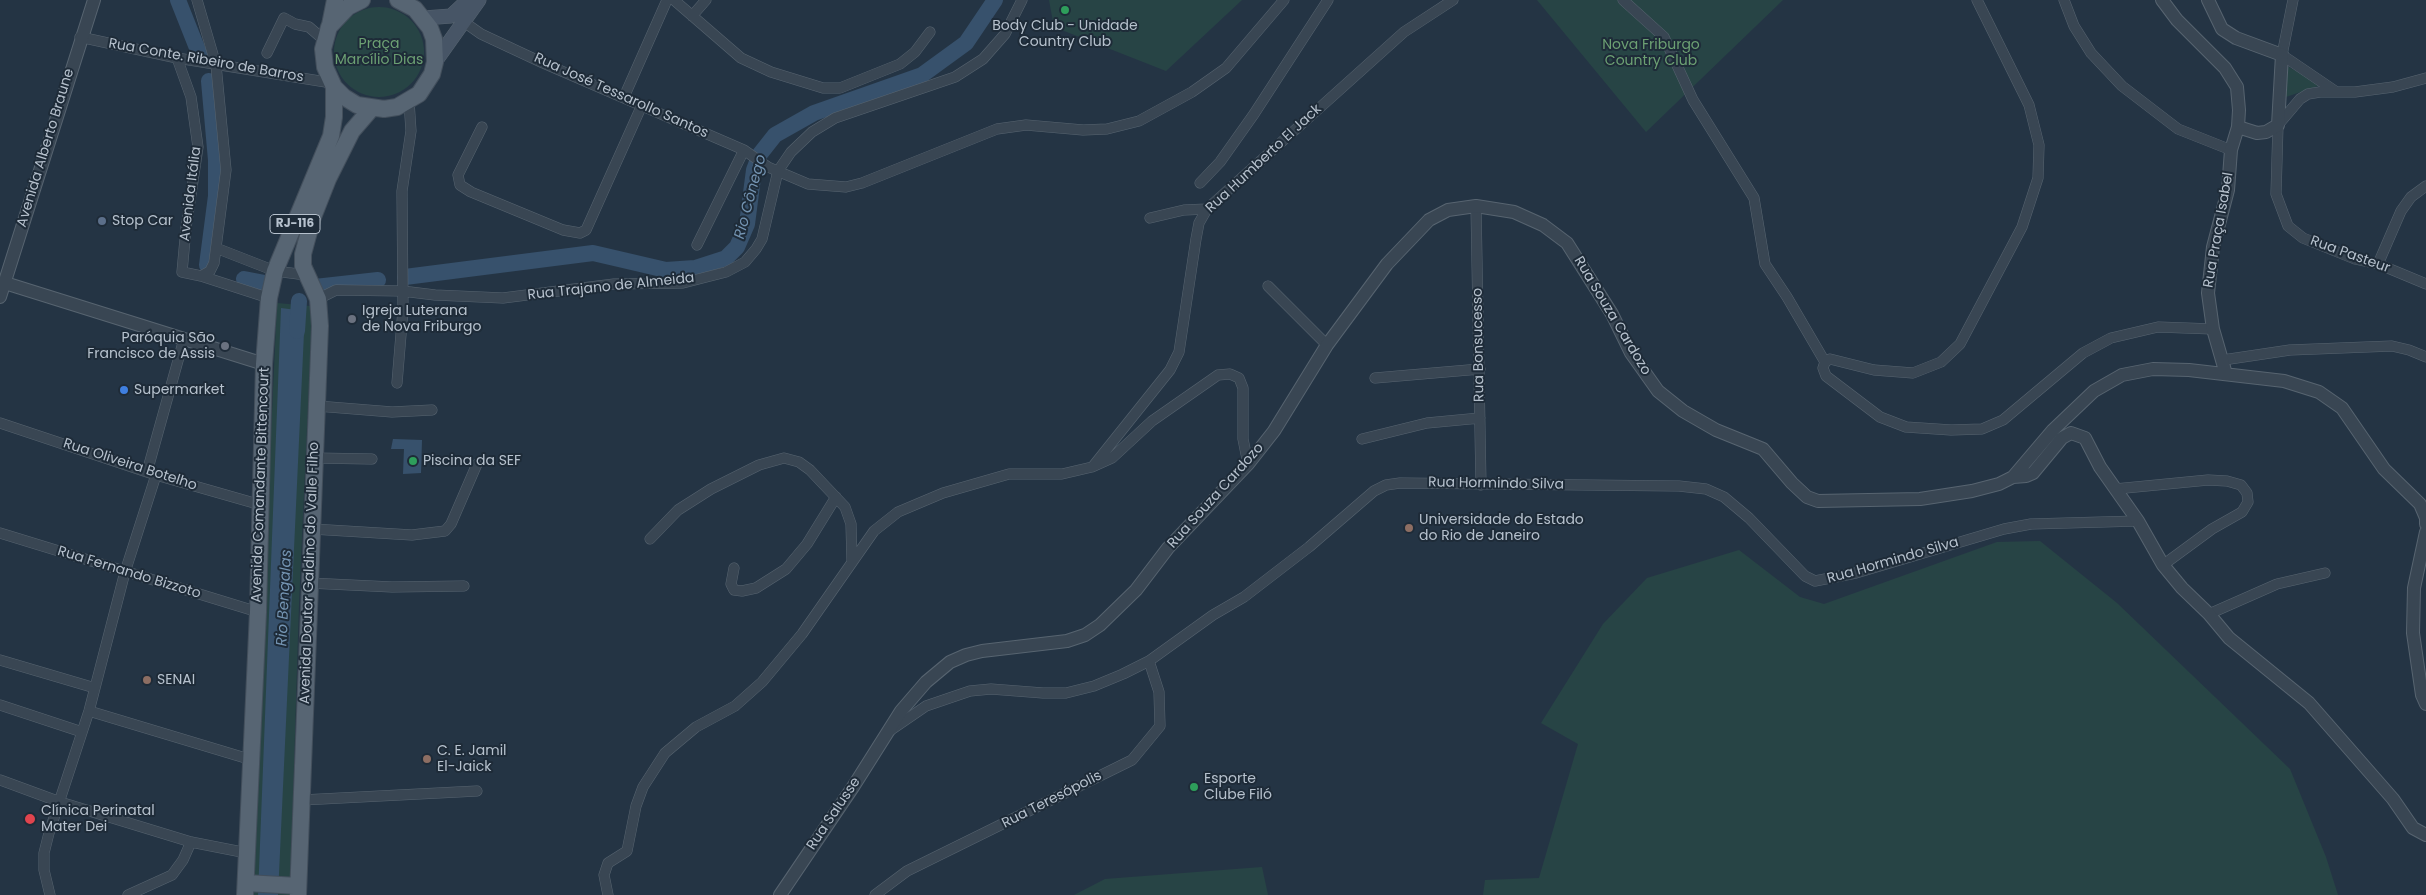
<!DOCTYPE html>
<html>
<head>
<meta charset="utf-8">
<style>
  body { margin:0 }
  canvas { display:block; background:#243444 }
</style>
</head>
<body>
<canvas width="2426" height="895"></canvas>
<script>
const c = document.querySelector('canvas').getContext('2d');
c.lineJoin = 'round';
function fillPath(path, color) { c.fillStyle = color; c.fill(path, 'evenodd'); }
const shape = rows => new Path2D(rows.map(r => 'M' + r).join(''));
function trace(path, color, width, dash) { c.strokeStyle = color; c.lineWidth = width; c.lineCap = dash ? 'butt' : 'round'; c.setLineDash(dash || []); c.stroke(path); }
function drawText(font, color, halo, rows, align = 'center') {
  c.font = font + ' Poppins,sans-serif'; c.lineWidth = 4; c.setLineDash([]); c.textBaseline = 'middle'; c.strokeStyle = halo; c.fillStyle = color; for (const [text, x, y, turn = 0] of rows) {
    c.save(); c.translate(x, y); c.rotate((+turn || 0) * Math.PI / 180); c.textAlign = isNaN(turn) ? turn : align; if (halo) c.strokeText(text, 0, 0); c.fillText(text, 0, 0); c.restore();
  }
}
fillPath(shape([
  [1049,0,1242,0,1166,71,1054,27],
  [1537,0,1783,0,1646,132],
  '334 52a45 45 0 1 1 90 0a45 45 0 1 1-90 0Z',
  [2287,66,2321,85,2283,98],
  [277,303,310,306,312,317,299,604,290,895,250,895],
  [2040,541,2117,603,2290,769,2326,857,2338,895,1483,895,1485,880,1539,878,1578,744,1541,723,1603,624,1647,578,1739,550,1800,597,1824,604,1997,542],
  [1262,867,1268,895,1074,895,1105,879]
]), '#274445');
fillPath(shape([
  [281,308,305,311,278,895,258,895],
  [393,439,422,440,421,473,403,474,404,449,391,449]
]), '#37516c');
trace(shape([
  [178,0,201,58],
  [207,265,216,196,216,160,209,81],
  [405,277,593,253,666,270,695,268,726,258,737,247,747,224,754,170,760,154,775,135,814,113,922,75,966,43,995,0],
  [244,279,265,283],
  [315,287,378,280],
  [297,331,299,301]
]), '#37516c', 16);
const minor = shape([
  [197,0,216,65,226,170,214,263,210,271,201,276],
  [674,0,741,58,771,72,823,88,840,88,900,64,915,52,930,32],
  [1623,0,1664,37,1693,100,1754,198,1765,264,1787,297,1825,362],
  [1977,0,2029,105,2039,145,2038,178,2022,227,1960,344,1941,362,1913,373,1874,370,1830,359,1825,362,1823,368,1826,376,1880,417,1906,427,1951,430,1982,429,2003,420,2083,353,2111,338,2158,327,2213,329],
  [2064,0,2074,26,2091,53,2122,86,2178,129,2231,150],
  [2293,0,2282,55,2335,91],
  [692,16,706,0],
  [464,22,481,34,543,63,744,150,768,167,808,184,846,187,862,183,997,129,1026,125,1083,130,1107,129,1139,121,1192,92,1226,68,1284,0],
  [80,37,177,58,332,83],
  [267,53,284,18,295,24,309,27,324,40],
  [177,58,191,97,198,147,186,228,182,272,201,276,269,298],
  [2426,78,2393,87,2355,92,2320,92,2308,94,2300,99,2278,125,2276,194,2288,226,2303,238,2355,259,2378,264,2426,284],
  [624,97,667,0],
  [482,127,458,175,460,185,471,192,563,230,580,233,586,230,642,105],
  [1200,183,1220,162,1254,114,1328,0],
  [1476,206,1481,485],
  [1150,218,1184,210,1207,209],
  [697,245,744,150],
  [216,248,275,271,306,275],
  [2378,264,2401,211,2411,197,2426,186],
  [1268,286,1327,345],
  [318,299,336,290,402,291,435,295,503,298,614,284,683,283,726,272,745,262,756,249,762,239,778,171,791,152,812,132,835,118,955,77,983,59,1005,34,1022,0],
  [2223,360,2290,350,2392,346,2409,350,2426,357],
  [1375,378,1480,369],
  [397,383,403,310,402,191,411,131,409,101],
  [317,406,392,412,432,410],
  [0,423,156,475,261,505],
  [1362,439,1427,423,1480,418],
  [314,458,372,459],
  [1094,465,1170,370,1179,352,1196,239,1199,223,1207,209,1404,32,1453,0],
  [147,472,184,339],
  [2115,489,2208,480,2227,481,2241,485,2247,493,2248,502,2242,512,2212,529,2163,565],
  [312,529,412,535,445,531,451,524,477,464],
  [0,533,258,612],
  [650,539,678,510,711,489,759,465,784,458,799,462,810,470,845,507,851,524,852,561],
  [734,568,731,584,734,590,742,591,756,588,786,569,807,544,836,497],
  [309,583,392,587,464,586],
  [2209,614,2277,584,2325,573],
  [0,660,95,688],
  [0,705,82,732],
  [89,711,252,760],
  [891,730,926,706,970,691,991,689,1043,693,1066,693,1094,686,1123,674,1149,661,1213,615,1244,597,1309,547,1374,491,1386,485,1400,483,1679,486,1706,489,1724,497,1749,518,1805,576,1815,581,1856,573,2004,529,2031,524,2138,521],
  [0,780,60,802,191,842,247,853],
  [302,800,477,791],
  [50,895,44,870,44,853,49,833,89,711,125,572,156,475],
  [128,895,172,875,183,860,191,842],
  [608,895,604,875,608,863,627,851,636,806,643,787,665,753,696,727,735,706,762,682,802,634,874,531,898,512,943,493,1009,474,1062,474,1092,467,1112,458,1152,421,1218,375,1230,374,1239,378,1243,388,1243,439,1248,464],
  [875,895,907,871,1132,760,1160,726,1159,692,1149,661]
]);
const tertiary = shape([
  [2162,0,2177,20,2225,68,2237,87,2239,110,2238,127,2231,150,2228,190,2213,247,2208,293,2213,329,2226,374],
  [2208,0,2222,29,2236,38,2282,55,2278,125,2266,132,2257,133,2238,127],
  [5,283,264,364],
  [0,297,94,0],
  [2013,477,2026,476,2033,473,2062,438,2071,433,2085,438,2100,467,2138,521,2163,565,2182,588,2209,614,2229,638,2309,703,2393,799,2413,828,2426,835],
  [2426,532,2414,588,2413,633,2422,695,2426,704],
  [780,895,853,787,901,711,926,682,950,662,966,655,982,651,1067,641,1085,635,1100,625,1136,590,1168,548,1248,464,1274,431,1327,345,1387,264,1429,220,1448,210,1476,206,1514,212,1543,225,1567,243,1612,314,1631,353,1658,391,1683,411,1716,430,1763,449,1792,483,1807,497,1818,501,1920,499,1972,491,1999,484,2013,477,2053,430,2094,391,2122,375,2153,369,2189,370,2284,381,2319,392,2342,408,2384,469,2420,504,2426,518,2426,524]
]);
const secondary = shape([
  [424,18,451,16,468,0],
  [435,62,479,0]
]);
const primary = shape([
  [362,0,348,7,329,27,323,49,325,67,334,87,344,97,357,105,384,109,397,107,419,94,432,74,435,62,434,39,430,28,415,9,398,0],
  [330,25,335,0],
  [246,883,298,886],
  [245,895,258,612,264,364,269,298,275,271,331,136,334,117,334,87],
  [298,895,320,326,318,299,303,266,303,254,313,217,328,179,352,131,371,109]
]);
trace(minor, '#576470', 11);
trace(tertiary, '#576470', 14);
trace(secondary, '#576470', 15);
trace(primary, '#434f5c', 18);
trace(minor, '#394653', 10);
trace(tertiary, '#394653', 12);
trace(secondary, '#475566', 14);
trace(primary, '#576573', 16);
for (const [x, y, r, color] of [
  [1065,10,5,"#2e9e5b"],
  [102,221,5,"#5c6f8a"],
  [352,319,5,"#6b7280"],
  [225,346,5,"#6b7280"],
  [124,390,5,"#3f7fe0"],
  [413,461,5,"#2e9e5b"],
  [1409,528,5,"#8d6e63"],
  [147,680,5,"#8d6e63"],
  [427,759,5,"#8d6e63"],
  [1194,787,5,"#2e9e5b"],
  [30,819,6,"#e0444e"]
]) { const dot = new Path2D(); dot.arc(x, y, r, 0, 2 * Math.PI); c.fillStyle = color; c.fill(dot); trace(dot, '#1e2b38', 2); }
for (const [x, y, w] of [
  [295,224,50]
]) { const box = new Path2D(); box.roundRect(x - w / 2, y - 9.5, w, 19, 4); c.fillStyle = '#1e2b38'; c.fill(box); trace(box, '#b6c1cd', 1); }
drawText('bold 12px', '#b6c1cd', null, [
  ["RJ-116",295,224]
]);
drawText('14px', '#b6c1cd', '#1e2b38', [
  ["Body Club - Unidade",1065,26,"center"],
  ["Country Club",1065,42,"center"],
  ["Stop Car",112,221],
  ["Igreja Luterana",362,311],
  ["de Nova Friburgo",362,327],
  ["Paróquia São",215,338,"right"],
  ["Francisco de Assis",215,354,"right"],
  ["Supermarket",134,390],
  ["Piscina da SEF",423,461],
  ["Universidade do Estado",1419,520],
  ["do Rio de Janeiro",1419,536],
  ["SENAI",157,680],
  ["C. E. Jamil",437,751],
  ["El-Jaick",437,767],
  ["Esporte",1204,779],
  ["Clube Filó",1204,795],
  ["Clínica Perinatal",41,811],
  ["Mater Dei",41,827]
], 'left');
drawText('14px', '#6ca073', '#1e2b38', [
  ["Praça",379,44],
  ["Marcílio Dias",379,60],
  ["Nova Friburgo",1651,45],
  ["Country Club",1651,61]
]);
drawText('14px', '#b6c1cd', '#1e2b38', [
  ["Rua Conte. Ribeiro de Barros",206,61,10],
  ["Rua José Tessarollo Santos",621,96,24],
  ["Avenida Alberto Braune",46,148,-73],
  ["Rua Humberto El Jack",1264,159,-43],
  ["Avenida Itália",191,194,-83],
  ["Rua Praça Isabel",2219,230,-80],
  ["Rua Pasteur",2350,255,20],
  ["Rua Trajano de Almeida",611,287,-6],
  ["Rua Souza Cardozo",1612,316,59],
  ["Rua Bonsucesso",1479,345,-91],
  ["Rua Oliveira Botelho",130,465,18],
  ["Rua Hormindo Silva",1496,484,1],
  ["Avenida Comandante Bittencourt",261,485,-88],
  ["Rua Souza Cardozo",1216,496,-48],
  ["Rua Hormindo Silva",1893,561,-16],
  ["Rua Fernando Bizzoto",129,573,17],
  ["Avenida Doutor Galdino do Valle Filho",310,573,-88],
  ["Rua Teresópolis",1052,800,-27],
  ["Rua Salusse",834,814,-56]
]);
drawText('italic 15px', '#7494b2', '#1e2b38', [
  ["Rio Cônego",751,197,-75],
  ["Rio Bengalas",285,598,-87]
]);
</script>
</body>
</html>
